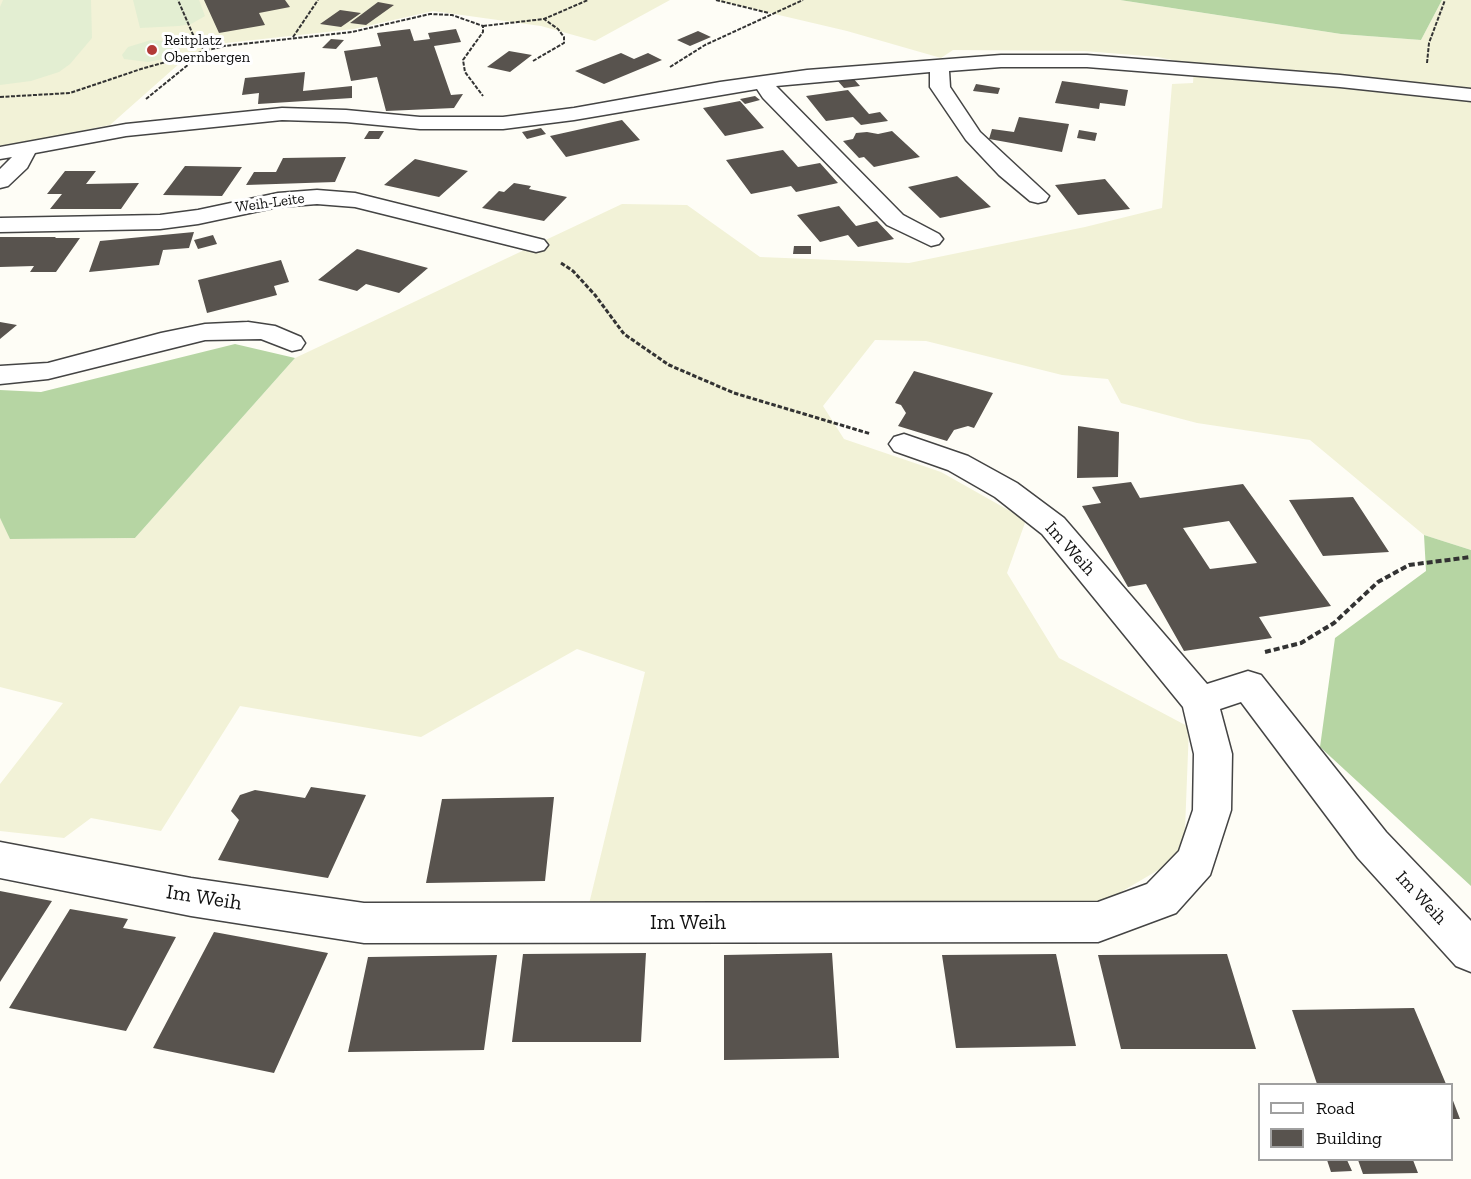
<!DOCTYPE html>
<html>
<head>
<meta charset="utf-8">
<style>
  body { margin:0 }
  #map { position:relative; width:1471px; height:1179px; overflow:hidden; background:#fefdf6; font-family:"Zilla Slab",serif }
  canvas { display:block }
  .legend { position:absolute; left:1258px; top:1083px; width:195px; height:78px; box-sizing:border-box; background:#fff; border:2px solid #a0a0a0; margin:0; padding:8px 10px; list-style:none; font-size:18px; color:#111 }
  .legend li { display:flex; align-items:center; gap:12px; height:30px }
  .legend b { width:30px; border:2px solid #a0a0a0 }
</style>
</head>
<body>
<div id="map">
<canvas width="1471" height="1179"></canvas>
<ul class="legend">
<li><b style="height:8px;background:#fff"></b>Road</li>
<li><b style="height:16px;background:#58534e"></b>Building</li>
</ul>
</div>
<script>
const c = document.querySelector('canvas').getContext('2d');
c.lineJoin = 'round';
function fillPath(path, color) { c.fillStyle = color; c.fill(path, 'evenodd'); }
const shape = rows => new Path2D(rows.map(r => 'M' + r).join(''));
function trace(path, color, width, dash) { c.strokeStyle = color; c.lineWidth = width; c.lineCap = dash ? 'butt' : 'round'; c.setLineDash(dash || []); c.stroke(path); }
function drawText(font, color, halo, rows, align = 'center') {
  c.font = font + ' "Zilla Slab",serif'; c.lineWidth = 6; c.setLineDash([]); c.textBaseline = 'middle'; c.strokeStyle = halo; c.fillStyle = color; for (const [text, x, y, turn = 0] of rows) {
    c.save(); c.translate(x, y); c.rotate((+turn || 0) * Math.PI / 180); c.textAlign = isNaN(turn) ? turn : align; if (halo) c.strokeText(text, 0, 0); c.fillText(text, 0, 0); c.restore();
  }
}
fillPath(shape([
  [0,0,670,0,595,41,541,26,433,11,354,29,217,44,195,64,180,63,110,125,0,147],
  [715,0,1120,0,1341,34,1421,40,1442,0,1471,0,1471,550,1424,535,1310,440,1197,423,1121,403,1108,379,1062,375,926,341,875,340,823,406,844,439,941,472,1026,520,1007,573,1059,658,1189,727,1184,855,1097,906,589,904,645,672,577,649,421,737,240,706,161,831,91,818,64,838,0,831,0,784,63,703,0,687,0,518,11,539,135,538,295,358,622,204,687,205,760,257,909,263,1085,227,1162,208,1172,84,1193,83,1194,67,1181,62,1158,57,1084,51,953,50,941,58,847,31]
]), '#f2f2d7');
fillPath(shape([
  [1120,0,1442,0,1421,40,1341,34],
  [235,344,295,358,135,538,10,539,0,518,0,390,41,392],
  [1424,535,1471,550,1471,886,1320,747,1335,638,1426,571]
]), '#b6d5a3');
fillPath(shape([
  [3,0,91,0,92,38,70,64,59,72,31,81,0,85,0,7],
  [133,0,199,0,205,16,191,24,179,26,140,28],
  [151,40,177,42,180,45,180,49,168,58,148,62,124,59,122,55,128,47]
]), '#e3eed2');
fillPath(shape([
  [204,0,285,0,290,7,259,13,265,25,219,33],
  [378,2,394,5,366,25,350,23],
  [340,10,361,13,341,27,320,24],
  [410,29,414,41,430,39,428,33,456,29,461,42,434,46,451,95,463,94,454,108,386,111,377,77,351,81,344,51,381,46,377,33],
  [698,31,711,37,690,46,677,40],
  [331,39,344,40,336,49,322,48],
  [509,51,532,55,510,72,487,67],
  [621,53,634,59,648,53,662,60,604,84,575,71],
  [305,72,303,91,352,86,352,98,258,104,259,93,242,95,245,78],
  [852,77,860,86,844,88,836,79],
  [1062,81,1128,90,1125,106,1100,103,1099,109,1055,103],
  [976,84,1000,88,998,94,973,91],
  [848,90,869,114,880,112,888,121,861,125,853,117,826,121,806,96],
  [755,96,760,100,745,104,740,99],
  [740,101,764,128,725,136,703,108],
  [1019,117,1069,124,1062,152,989,139,992,129,1014,132],
  [622,120,640,140,566,157,550,136],
  [541,128,546,134,527,139,522,132],
  [1079,130,1097,133,1095,141,1077,138],
  [369,131,384,131,379,139,364,139],
  [892,131,920,157,874,167,864,157,859,158,843,141,853,139,856,133,867,132,878,134],
  [783,150,798,167,820,163,838,183,796,192,791,186,751,194,726,160],
  [346,157,335,182,246,185,254,172,276,172,283,158],
  [415,159,468,171,439,197,384,185],
  [185,166,242,167,222,196,163,195],
  [65,171,96,171,86,184,139,183,121,209,50,209,62,194,47,194],
  [957,176,991,207,940,218,908,187],
  [1105,179,1130,209,1078,215,1055,185],
  [514,183,531,186,529,189,567,197,544,221,482,208,499,191,504,192],
  [839,206,856,226,877,221,894,239,858,247,848,235,820,242,797,215],
  [194,232,189,248,163,250,159,265,89,272,100,241],
  [213,235,217,244,198,249,194,240],
  [0,237,56,237,55,238,80,238,56,272,30,272,34,266,0,267],
  [794,246,811,246,811,254,793,254],
  [357,249,428,268,399,293,366,284,357,291,318,280],
  [281,260,289,282,274,286,277,295,207,313,198,280],
  [0,322,17,325,0,339],
  [914,371,993,393,974,428,968,426,954,430,947,441,898,426,906,413,901,405,895,403],
  [1078,426,1119,432,1118,477,1077,478],
  [1131,482,1140,498,1243,484,1331,606,1259,617,1272,638,1184,651,1146,584,1128,587,1082,506,1101,503,1092,487],
  [1229,521,1257,563,1210,569,1183,528],
  [1353,497,1389,552,1323,556,1289,500],
  [311,787,366,795,328,878,218,860,239,820,231,811,240,795,255,790,305,798],
  [554,797,545,881,426,883,442,799],
  [0,891,52,901,0,982],
  [70,909,128,919,123,928,176,937,126,1031,9,1008],
  [214,932,328,953,274,1073,153,1048],
  [646,953,641,1042,512,1042,523,954],
  [832,953,839,1058,724,1060,724,955],
  [1056,954,1076,1046,956,1048,942,955],
  [1227,954,1256,1049,1121,1049,1098,955],
  [497,955,484,1050,348,1052,368,957],
  [1414,1008,1446,1084,1317,1084,1292,1010],
  [1452,1098,1460,1119,1452,1119],
  [1327,1160,1347,1160,1352,1171,1331,1172],
  [1358,1160,1413,1160,1418,1173,1363,1174]
]), '#58534e');
const minor = shape([
  [1001,55,1087,55,1340,75,1471,89,1471,101,1340,87,1087,67,1001,67,949,71,950,87,980,132,1049,196,1046,201,1038,203,1030,201,999,175,966,140,930,87,930,72,776,86,903,215,939,234,943,239,939,244,931,246,887,225,763,98,757,89,574,120,503,129,420,129,346,122,282,120,126,136,35,153,27,168,8,186,0,188,0,169,12,157,0,159,0,147,126,124,282,108,346,110,420,117,503,117,574,108,720,82,807,70,1001,55],
  [317,190,355,193,544,240,548,245,544,250,536,252,355,207,317,204,278,207,198,224,160,229,0,232,0,218,160,215,198,210,278,193,317,190],
  [248,322,275,326,301,337,305,343,301,349,292,351,261,339,205,340,48,379,0,384,0,366,48,363,161,333,205,324,248,322],
  [904,434,968,456,1017,483,1064,518,1207,684,1248,671,1261,675,1386,832,1471,921,1471,972,1456,966,1358,858,1241,702,1220,709,1232,754,1231,810,1210,875,1176,913,1098,942,364,943,191,916,0,878,0,842,191,878,364,903,1098,902,1147,884,1179,851,1193,810,1194,754,1183,707,1042,534,995,497,948,470,894,451,889,444,894,437,904,434]
]);
trace(minor, '#444', 3);
trace(shape([
  [716,0,769,13],
  [483,26,544,19,588,0],
  [293,37,318,0],
  [533,61,564,43,564,37,558,29,544,19],
  [1427,63,1429,43,1445,0],
  [670,67,705,45,803,0],
  [0,97,70,93,141,69,205,51,194,37,178,0],
  [146,99,205,51,224,46,352,32,430,14,452,15,483,26,483,32,463,60,465,72,483,96]
]), '#333', 2, [4, 1.5]);
trace(shape([
  [561,263,573,271,595,295,624,334,669,365,734,393,871,434]
]), '#333', 3, [4.5, 2]);
trace(shape([
  [1265,652,1301,643,1334,623,1378,582,1409,565,1471,557]
]), '#333', 4, [6, 3]);
fillPath(minor, '#fff');
for (const [x, y, r, color] of [
  [152,50,6,"#b23a37"]
]) { const dot = new Path2D(); dot.arc(x, y, r, 0, 2 * Math.PI); c.fillStyle = color; c.fill(dot); trace(dot, '#fff', 2); }
drawText('15px', '#111', '#fff', [
  ["Reitplatz",164,41],
  ["Obernbergen",164,58]
], 'left');
drawText('15px', '#111', '#fff', [
  ["Weih-Leite",270,203,-8]
]);
drawText('18px', '#111', '#fff', [
  ["Im Weih",1070,549,48],
  ["Im Weih",1421,898,47]
]);
drawText('21px', '#111', '#fff', [
  ["Im Weih",204,898,9],
  ["Im Weih",688,923]
]);
</script>
</body>
</html>
